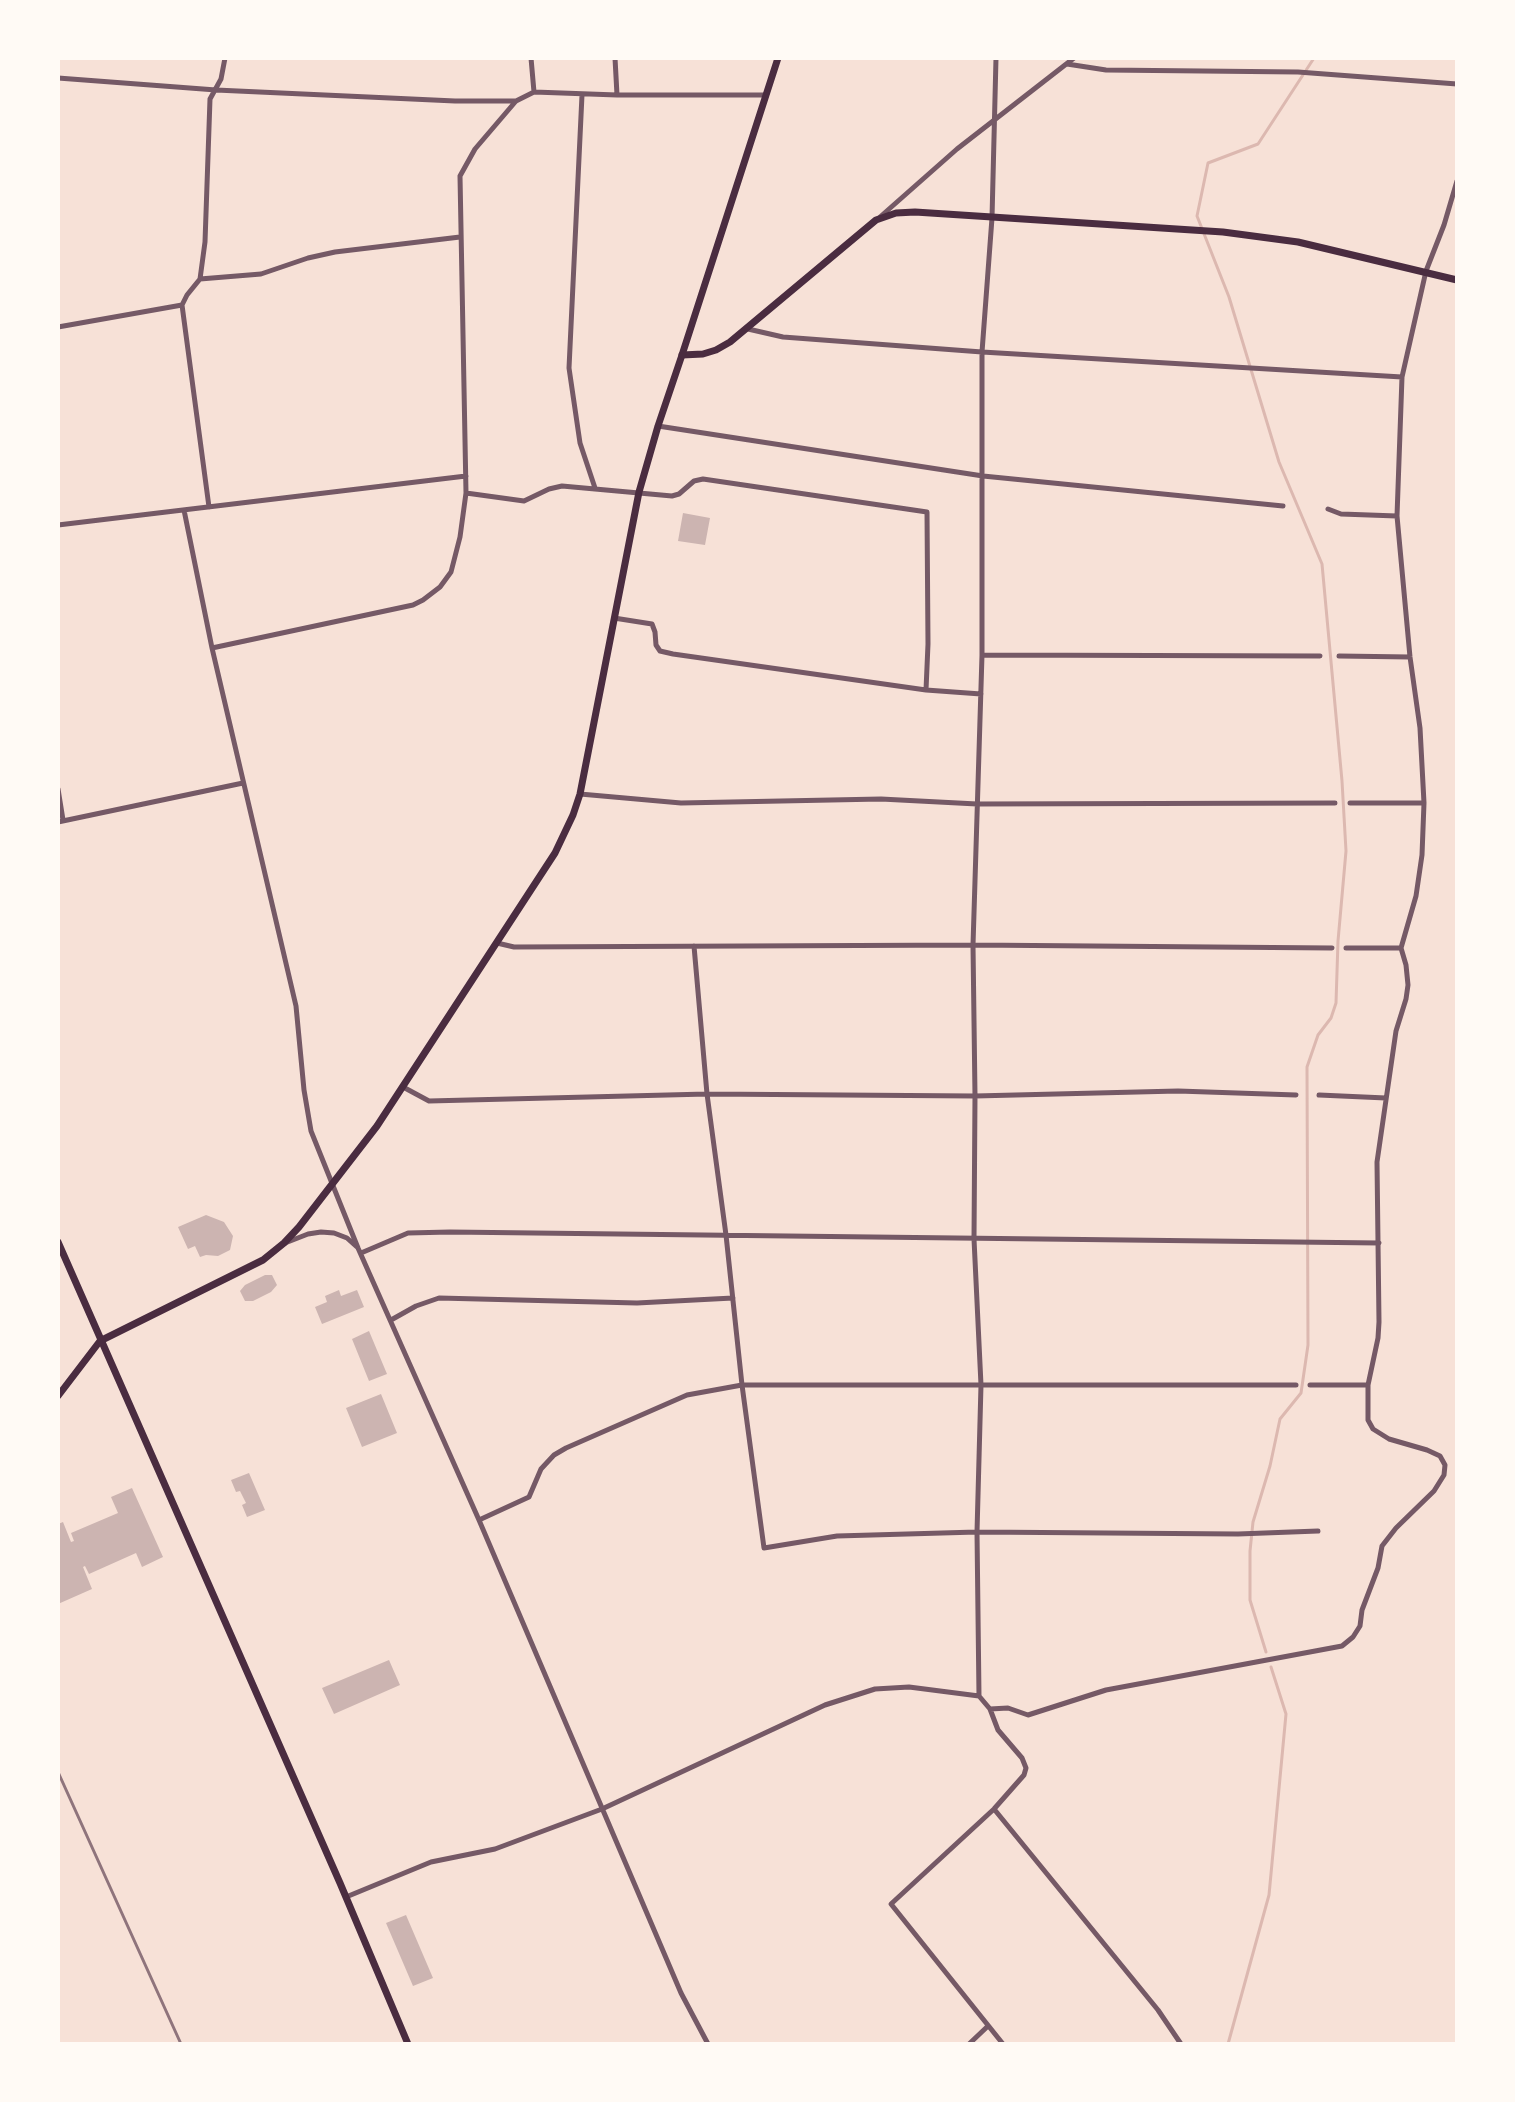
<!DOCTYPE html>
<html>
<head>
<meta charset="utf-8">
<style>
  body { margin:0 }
  #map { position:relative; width:1515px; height:2102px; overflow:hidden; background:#f7e1d7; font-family:Lato,sans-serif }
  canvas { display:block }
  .frame { position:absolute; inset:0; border:60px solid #fffaf5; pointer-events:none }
</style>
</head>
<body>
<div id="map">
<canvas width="1515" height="2102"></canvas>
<div class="frame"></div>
</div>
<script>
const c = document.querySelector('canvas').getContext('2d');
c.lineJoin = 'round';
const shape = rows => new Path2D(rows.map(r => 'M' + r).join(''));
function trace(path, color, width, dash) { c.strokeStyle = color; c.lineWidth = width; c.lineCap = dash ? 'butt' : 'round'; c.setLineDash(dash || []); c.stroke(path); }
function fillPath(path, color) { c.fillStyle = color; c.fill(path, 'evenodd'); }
trace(shape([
  [1266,1652,1250,1600,1250,1551,1253,1522,1270,1466,1280,1419,1301,1393,1308,1345,1307,1067,1318,1035,1331,1018,1336,1003,1338,941,1346,851,1342,781,1322,564,1279,462,1229,297,1197,216,1208,163,1258,144,1314,58],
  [1228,2044,1269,1895,1286,1714,1271,1667]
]), '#dcb8b0', 3);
fillPath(shape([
  [683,513,710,518,705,545,678,541],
  [206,1215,224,1222,233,1236,230,1250,218,1256,206,1255,200,1257,195,1246,188,1249,178,1227],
  [265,1275,272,1275,277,1285,271,1292,253,1301,245,1301,240,1291,245,1285],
  [339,1290,341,1296,357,1290,364,1307,322,1324,315,1307,327,1302,325,1296],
  [369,1331,387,1374,369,1381,352,1339],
  [381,1394,397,1433,362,1447,346,1408],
  [249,1473,265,1510,247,1517,242,1505,246,1503,240,1491,236,1492,231,1480],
  [132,1488,163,1557,142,1567,136,1553,89,1574,85,1566,83,1567,92,1589,58,1604,58,1524,63,1522,71,1542,74,1541,71,1533,118,1513,111,1497],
  [389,1660,400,1685,334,1714,322,1688],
  [406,1915,433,1978,413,1986,386,1923]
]), '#ccb4b1');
trace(shape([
  [531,58,534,92],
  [615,58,617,95],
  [1067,64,1106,70,1298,72,1457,84],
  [58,78,216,90,455,101,516,101],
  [582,95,569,368,580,443,595,488],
  [880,217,957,149,1074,58],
  [200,279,261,274,308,258,335,252,460,237],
  [58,327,182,305],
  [748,329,783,337,982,352,1402,377],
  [658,426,983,476,1283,506],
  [466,493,524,501,549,489,562,486,672,496,679,494,694,481,703,479,927,512,928,644,926,690],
  [209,507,182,305,187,295,200,279,205,242,210,99,221,79,225,58],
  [1328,509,1341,514,1397,516],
  [184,510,212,648,296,1006,304,1090,311,1131,358,1248,479,1520,681,1993,708,2044],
  [58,525,466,476],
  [614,618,652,624,655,632,656,645,660,651,673,654,926,690,981,694],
  [212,648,413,605,423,600,440,587,451,572,460,537,466,493,460,176,475,149,516,101,534,92,617,95,766,95],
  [982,655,1320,656],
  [1339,656,1410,657],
  [58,789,63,820],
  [580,794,681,803,881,799,977,804,1335,803],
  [1350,803,1424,803],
  [58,822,243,783],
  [497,943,514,947,973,945,1332,948],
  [694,946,707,1094,726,1235,742,1385,764,1548,837,1536,977,1532,1238,1534,1318,1531],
  [1346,948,1401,948],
  [403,1087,429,1101,707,1094,975,1096,1178,1091,1296,1095],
  [1319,1095,1386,1098],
  [285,1243,308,1234,321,1232,334,1233,347,1238,357,1247],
  [361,1253,408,1233,450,1232,1379,1243],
  [391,1320,416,1306,439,1298,637,1303,733,1298],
  [1310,1385,1368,1385],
  [479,1520,529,1497,541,1469,554,1455,566,1448,687,1395,742,1385,1296,1385],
  [979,1696,977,1532,981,1385,974,1239,975,1096,973,945,982,655,982,352,992,218,996,58],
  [979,1696,990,1709,998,1730,1022,1758,1026,1768,1024,1775,994,1809,891,1904,1003,2044],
  [990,1709,1008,1708,1028,1715,1106,1690,1342,1646,1353,1637,1360,1626,1362,1610,1378,1568,1382,1546,1396,1528,1434,1491,1444,1475,1445,1465,1440,1456,1427,1450,1389,1439,1373,1429,1368,1420,1368,1385,1378,1338,1379,1322,1377,1162,1396,1031,1406,999,1408,985,1406,965,1401,948,1416,896,1422,855,1424,803,1420,728,1410,657,1397,516,1402,377,1426,271,1444,225,1457,181],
  [994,1809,1158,2010,1181,2044],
  [346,1897,431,1862,495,1849,602,1809,825,1705,875,1689,909,1687,979,1696],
  [969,2044,988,2026]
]), '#755966', 5);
trace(shape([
  [682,355,703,354,716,350,730,342,876,220,896,213,915,212,1223,232,1298,242,1457,280],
  [58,1242,340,1883,408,2044]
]), '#4a2c40', 7);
trace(shape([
  [58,1396,100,1341,263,1260,284,1243,299,1227,377,1126,555,853,573,815,580,794,639,492,658,426,682,355,778,58]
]), '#4a2c40', 7);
trace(shape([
  [58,1772,181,2044]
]), '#8f747c', 3);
</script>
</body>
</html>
